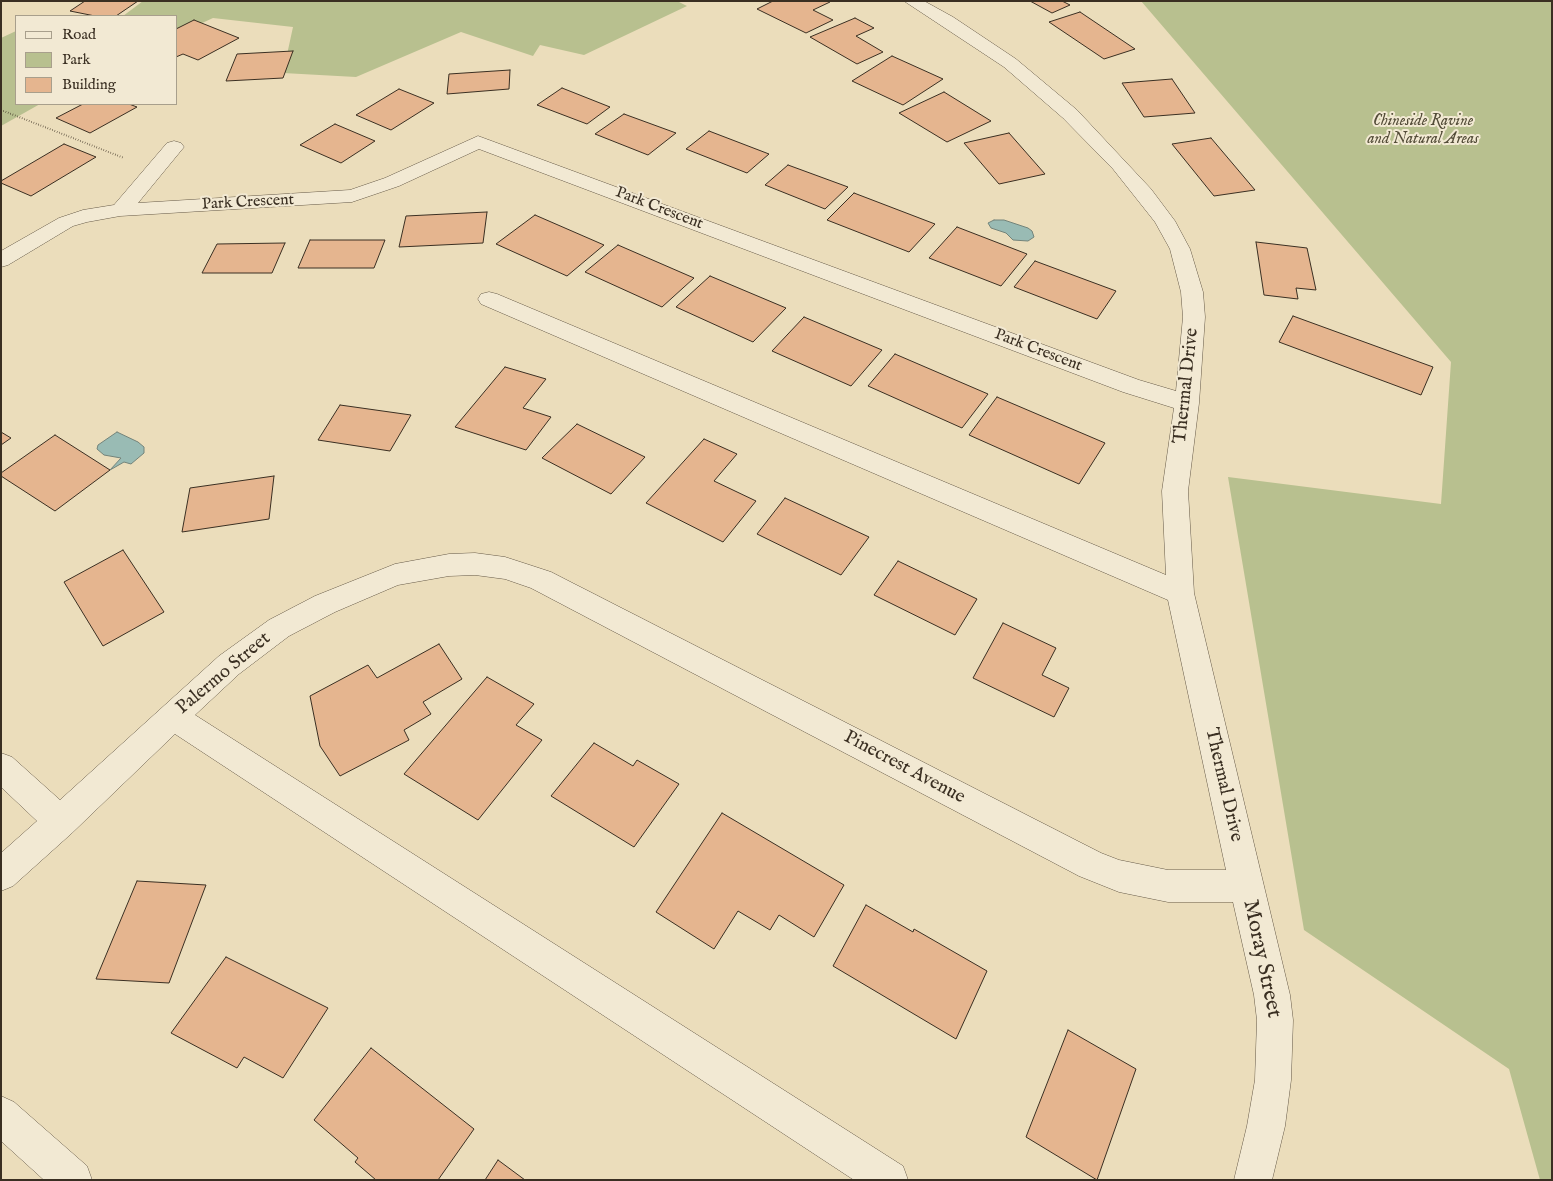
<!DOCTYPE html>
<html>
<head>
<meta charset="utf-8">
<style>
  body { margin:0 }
  #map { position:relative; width:1553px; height:1181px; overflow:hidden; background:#ebddbb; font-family:"IM FELL English",serif }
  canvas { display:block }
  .frame { position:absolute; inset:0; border:2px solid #3a2f22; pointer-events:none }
  .legend { position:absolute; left:15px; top:15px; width:162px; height:90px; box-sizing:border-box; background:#f2e9d3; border:1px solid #a89f8c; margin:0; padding:6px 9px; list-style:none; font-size:15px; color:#3a2f22 }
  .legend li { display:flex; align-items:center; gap:10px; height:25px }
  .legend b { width:25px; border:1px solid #a89f8c }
</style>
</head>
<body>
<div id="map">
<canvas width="1553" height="1181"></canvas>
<div class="frame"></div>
<ul class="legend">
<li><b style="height:6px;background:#f2e9d3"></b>Road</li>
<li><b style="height:14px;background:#b8c08f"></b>Park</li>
<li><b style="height:14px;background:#e5b58f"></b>Building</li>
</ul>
</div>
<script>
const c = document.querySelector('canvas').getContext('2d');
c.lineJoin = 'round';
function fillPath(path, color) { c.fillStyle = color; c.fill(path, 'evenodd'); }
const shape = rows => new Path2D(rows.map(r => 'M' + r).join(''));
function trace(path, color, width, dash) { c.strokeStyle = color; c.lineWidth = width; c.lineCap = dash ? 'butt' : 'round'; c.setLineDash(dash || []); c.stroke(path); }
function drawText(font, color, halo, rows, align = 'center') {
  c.font = font + ' "IM FELL English",serif'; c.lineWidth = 4; c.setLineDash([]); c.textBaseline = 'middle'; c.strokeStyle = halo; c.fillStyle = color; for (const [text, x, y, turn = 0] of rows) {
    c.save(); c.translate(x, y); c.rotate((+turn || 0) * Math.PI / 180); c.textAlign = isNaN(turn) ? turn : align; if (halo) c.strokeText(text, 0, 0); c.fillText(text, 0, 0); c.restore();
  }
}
fillPath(shape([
  [143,1,677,1,687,6,584,55,540,45,533,56,461,32,356,77,283,73,293,27,213,18,176,35,176,16,123,16],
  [1141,1,1552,1,1552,1180,1540,1180,1509,1069,1304,930,1228,477,1441,504,1451,362],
  [16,31,16,104,40,104,1,126,1,38]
]), '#b8c08f');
const water = shape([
  [994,220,1004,220,1028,228,1032,231,1034,237,1028,241,1013,240,1006,233,991,228,988,223,994,220],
  [117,432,138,442,144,447,144,453,131,464,124,462,110,470,121,458,104,455,97,449,98,445,117,432]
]);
fillPath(water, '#99bbb4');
trace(water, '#73837a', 1);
const building = shape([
  [85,1,138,1,116,16,95,16,70,11,85,1],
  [773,1,829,1,830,2,813,10,833,20,806,33,757,9,773,1],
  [1030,1,1062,1,1070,5,1052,13,1030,1],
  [1080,12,1135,49,1104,59,1049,22,1080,12],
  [855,18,874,28,856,36,883,52,857,64,810,37,855,18],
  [194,20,239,38,198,60,183,54,176,57,176,29,194,20],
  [293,51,283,78,226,81,237,54,293,51],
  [892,56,943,79,903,105,852,81,892,56],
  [510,70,509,89,447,94,449,74,510,70],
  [1172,79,1195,113,1144,117,1122,83,1172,79],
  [562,88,610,107,587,124,537,105,562,88],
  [399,89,434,103,391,130,356,115,399,89],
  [944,92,991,121,947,142,899,113,944,92],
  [83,104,129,104,137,107,90,133,56,118,83,104],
  [624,114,676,133,648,155,595,134,624,114],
  [335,124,375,141,341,163,300,145,335,124],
  [709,131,769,154,747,173,686,149,709,131],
  [1009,133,1045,174,999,184,964,143,1009,133],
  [1211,138,1255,190,1214,196,1172,144,1211,138],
  [64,144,96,157,31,196,1,183,1,181,64,144],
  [788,165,848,187,825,209,765,185,788,165],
  [854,193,935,224,909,252,827,220,854,193],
  [487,212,483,243,399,247,406,216,487,212],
  [535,215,604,245,567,276,496,244,535,215],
  [957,227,1027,254,1001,286,929,258,957,227],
  [310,240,385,240,374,268,298,268,310,240],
  [1256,242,1307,248,1316,290,1296,288,1298,299,1264,295,1256,242],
  [285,243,272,273,202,273,217,244,285,243],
  [618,245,694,278,662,307,585,272,618,245],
  [1035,261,1116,291,1097,319,1014,287,1035,261],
  [710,276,786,308,753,342,676,307,710,276],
  [1293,316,1433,367,1421,395,1279,342,1293,316],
  [804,317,882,350,851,386,772,351,804,317],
  [895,354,988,394,962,428,868,386,895,354],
  [505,367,546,379,523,408,551,417,526,450,455,427,505,367],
  [997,397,1105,443,1079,484,969,435,997,397],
  [340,405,411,415,390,451,318,440,340,405],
  [577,424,645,457,611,494,542,458,577,424],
  [1,432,11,438,1,445,1,432],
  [55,435,110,470,55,511,1,476,1,473,55,435],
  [704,439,737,454,714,481,756,501,723,542,646,503,704,439],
  [274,476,269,519,182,532,190,488,274,476],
  [785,498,869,537,841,575,757,534,785,498],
  [123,550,164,612,103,646,64,582,123,550],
  [898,561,977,599,955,635,874,595,898,561],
  [1003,623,1056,648,1042,675,1069,688,1054,717,973,678,1003,623],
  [439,644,462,679,423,702,431,714,404,730,409,740,340,776,320,746,310,696,368,665,377,678,439,644],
  [487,677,534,704,516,725,542,740,478,820,404,774,487,677],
  [594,743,633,766,637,760,679,784,634,847,551,796,594,743],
  [722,813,844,885,814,937,779,915,770,930,738,911,714,949,656,912,722,813],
  [137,881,206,885,169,983,96,979,137,881],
  [866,905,913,932,914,929,987,971,956,1039,833,966,866,905],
  [226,957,328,1008,283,1078,244,1057,237,1068,171,1033,226,957],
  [1068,1030,1136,1069,1097,1180,1026,1137,1068,1030],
  [371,1048,474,1129,438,1180,376,1180,355,1162,358,1158,314,1120,371,1048],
  [498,1160,525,1180,485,1180,498,1160]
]);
fillPath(building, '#e5b58f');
trace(building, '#3a2f22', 1);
const minor = shape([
  [904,1,924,1,953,17,1016,59,1077,110,1151,189,1175,221,1190,249,1203,292,1205,317,1199,403,1188,491,1194,593,1290,995,1293,1020,1291,1080,1285,1126,1272,1180,1234,1180,1247,1126,1255,1080,1257,1020,1254,995,1233,902,1168,902,1119,892,1079,876,531,588,505,579,475,575,449,576,398,585,335,612,289,636,239,674,195,715,903,1166,908,1180,854,1180,175,734,72,833,13,886,1,891,1,853,37,821,1,787,1,753,12,757,60,800,219,656,269,620,315,596,395,564,449,554,475,553,505,557,551,572,1101,853,1119,860,1168,870,1226,870,1168,600,481,304,478,299,481,294,489,292,497,294,1166,575,1162,491,1174,408,1123,392,479,149,399,186,352,202,120,216,87,222,73,226,8,265,1,267,1,251,59,218,83,210,114,205,167,143,174,141,181,143,184,147,138,203,350,190,385,178,478,136,1139,380,1176,391,1183,317,1181,292,1170,249,1155,222,1113,169,1063,118,1004,67,904,1],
  [1,1096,14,1102,87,1166,92,1180,44,1180,1,1141,1,1096]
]);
trace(minor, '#665a48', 1);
trace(shape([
  [1,110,124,158]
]), '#3a2f22', 2, [0.5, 2]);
fillPath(minor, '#f2e9d3');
drawText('italic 16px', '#534c38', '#f2e9d3', [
  ["Chineside Ravine",1423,122],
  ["and Natural Areas",1423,140]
]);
drawText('16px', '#3a2f22', '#f2e9d3', [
  ["Park Crescent",248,203,-3],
  ["Park Crescent",659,209,21],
  ["Park Crescent",1038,351,21]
]);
drawText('19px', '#3a2f22', '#f2e9d3', [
  ["Thermal Drive",1187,386,-84],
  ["Palermo Street",224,674,-40],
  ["Pinecrest Avenue",904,768,28],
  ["Thermal Drive",1223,785,77]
]);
drawText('22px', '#3a2f22', '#f2e9d3', [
  ["Moray Street",1261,959,78]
]);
</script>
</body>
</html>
